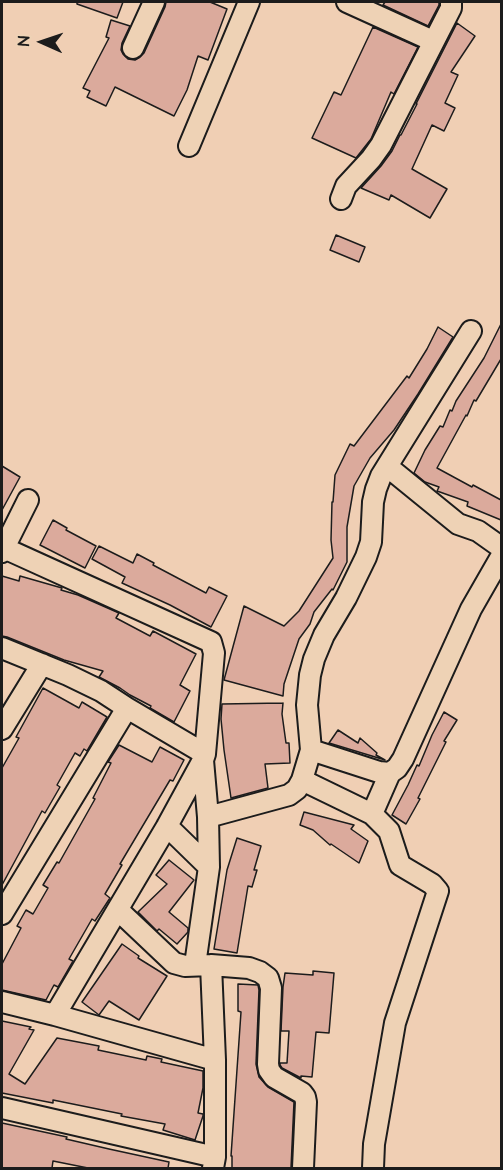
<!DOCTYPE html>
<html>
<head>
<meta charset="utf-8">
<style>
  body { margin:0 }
  #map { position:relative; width:503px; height:1170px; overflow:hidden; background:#f0cfb4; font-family:"Architects Daughter",sans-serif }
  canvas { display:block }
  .frame { position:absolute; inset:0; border:3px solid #1c1c1c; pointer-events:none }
  .north { position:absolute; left:12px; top:12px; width:60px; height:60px; -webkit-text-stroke:4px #eed2b5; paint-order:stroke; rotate:273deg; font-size:16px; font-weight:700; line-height:24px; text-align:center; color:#1c1c1c }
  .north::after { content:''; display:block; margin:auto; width:21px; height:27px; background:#1c1c1c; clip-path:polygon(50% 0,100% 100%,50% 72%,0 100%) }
</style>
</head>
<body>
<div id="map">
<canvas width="503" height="1170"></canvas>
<div class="frame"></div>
<div class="north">N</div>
</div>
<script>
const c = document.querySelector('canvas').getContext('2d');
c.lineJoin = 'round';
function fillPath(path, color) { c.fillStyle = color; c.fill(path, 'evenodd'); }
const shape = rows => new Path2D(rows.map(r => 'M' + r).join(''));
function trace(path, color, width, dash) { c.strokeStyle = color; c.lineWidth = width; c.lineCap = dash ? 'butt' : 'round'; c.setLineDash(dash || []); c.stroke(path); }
const building = shape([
  [77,2,123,2,117,18,77,4,77,2],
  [166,2,210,2,227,9,208,60,198,56,187,90,174,116,115,87,106,106,87,97,90,91,83,88,109,38,106,37,111,20,130,26,122,43,121,50,123,54,128,59,135,60,140,57,144,53,165,7,166,2],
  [385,2,439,2,439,5,428,26,383,5,385,2],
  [457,23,475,36,451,72,458,75,445,103,455,108,444,131,432,125,412,169,447,189,430,218,391,195,389,200,361,188,381,166,392,151,400,135,401,135,417,104,416,104,457,23],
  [373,27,418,47,394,94,391,92,371,139,356,158,312,138,334,92,341,95,373,27],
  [336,235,365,247,359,262,330,250,336,235],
  [501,324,501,359,476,401,474,400,467,416,466,415,437,468,472,487,473,485,501,500,501,520,467,506,468,502,437,491,439,487,425,482,414,473,425,450,440,426,443,427,450,410,452,411,456,401,484,358,501,324],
  [438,327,453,337,418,394,394,430,370,458,354,486,347,527,347,562,333,590,332,589,314,612,310,624,299,639,284,684,283,696,224,680,244,606,284,626,299,611,333,558,331,540,332,502,333,502,335,475,350,444,354,446,407,376,409,378,427,349,438,327],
  [2,466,20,477,2,510,2,466],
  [53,520,67,528,66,530,96,546,85,568,40,545,53,520],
  [99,546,133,563,137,554,154,563,153,565,206,593,209,587,227,596,211,627,170,605,122,583,125,577,92,559,99,546],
  [2,576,19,581,20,576,62,588,61,590,78,595,119,613,116,618,150,636,153,631,196,654,180,685,190,691,174,722,150,708,151,706,130,695,120,688,99,677,103,671,64,660,7,637,2,636,2,576],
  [43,688,79,708,82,702,107,717,87,751,84,749,80,756,75,753,57,785,60,787,45,813,42,811,2,885,2,768,19,738,16,737,43,688],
  [283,703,282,714,286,743,289,743,290,763,265,764,268,788,231,798,224,750,221,719,222,704,283,703],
  [444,712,457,720,444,741,446,742,418,798,420,799,406,824,392,815,408,785,417,765,419,766,432,735,444,712],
  [338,730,358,743,360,738,377,753,376,755,385,760,329,743,338,730],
  [119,745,152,762,160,747,184,760,173,781,170,780,120,864,122,865,105,894,110,898,95,921,92,919,69,959,73,961,58,987,54,985,46,1000,2,990,2,964,21,928,17,926,26,910,33,914,48,888,43,885,57,862,59,863,95,799,93,798,111,763,108,762,119,745],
  [304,812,354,825,351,829,368,841,359,863,331,844,330,845,313,830,300,825,304,812],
  [237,838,261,846,254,870,257,870,252,887,248,886,237,953,214,949,227,870,237,838],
  [169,860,194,880,169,912,188,928,188,932,177,944,159,929,157,931,138,912,167,884,156,875,169,860],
  [122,944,139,956,138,958,167,976,139,1020,109,1001,99,1015,82,1002,122,944],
  [313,971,334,973,329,1033,316,1032,312,1077,301,1076,301,1078,282,1068,280,1065,280,1063,287,1063,289,1031,281,1031,283,987,285,973,313,975,313,971],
  [238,984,258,985,259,990,256,1064,259,1077,268,1087,294,1102,291,1168,232,1168,232,1156,231,1156,241,1012,238,1011,238,984],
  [2,1021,31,1027,29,1029,34,1030,9,1074,25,1084,57,1038,99,1046,98,1050,146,1060,147,1056,162,1059,161,1062,203,1071,203,1088,198,1113,203,1114,203,1116,195,1140,163,1130,165,1124,121,1116,122,1114,53,1100,53,1103,2,1093,2,1021],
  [2,1123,67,1137,66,1139,109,1149,169,1162,168,1168,88,1168,53,1161,52,1168,2,1168,2,1123]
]);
fillPath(building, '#dbaa9c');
trace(building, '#1c1c1c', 1.5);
const street = shape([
  [347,2,433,41],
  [133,48,154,2],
  [189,146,249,2],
  [341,199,346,186,371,159,381,145,451,8,451,2],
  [388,467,458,524,478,531,502,548],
  [4,548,211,642,214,653,205,754,203,760,167,826,55,1015],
  [2,552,28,500],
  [2,648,68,675,101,691,127,708,205,754],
  [2,729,42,664],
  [311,750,379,772,390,773,397,768,403,759,471,609,502,555],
  [302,780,372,814,389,831,400,865,432,884,438,891,395,1023,374,1144,373,1168],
  [372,814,390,773],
  [208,817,289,795,297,789,302,780,311,750,307,705,310,675,314,659,324,635,346,598,366,557,371,542,373,502,376,489,381,476,471,331],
  [167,826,209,867],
  [118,910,174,963,185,966,211,965,249,968,260,972,268,978,271,988,268,1064,269,1070,274,1077,302,1093,305,1097,306,1102,303,1168],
  [2,914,127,708],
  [195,965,209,867,208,817,203,760],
  [211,965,215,1060,215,1157,213,1168],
  [2,1002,55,1015,215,1060],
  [2,1108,215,1157]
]);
trace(street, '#1c1c1c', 24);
trace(street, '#eed2b5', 20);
</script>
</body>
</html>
